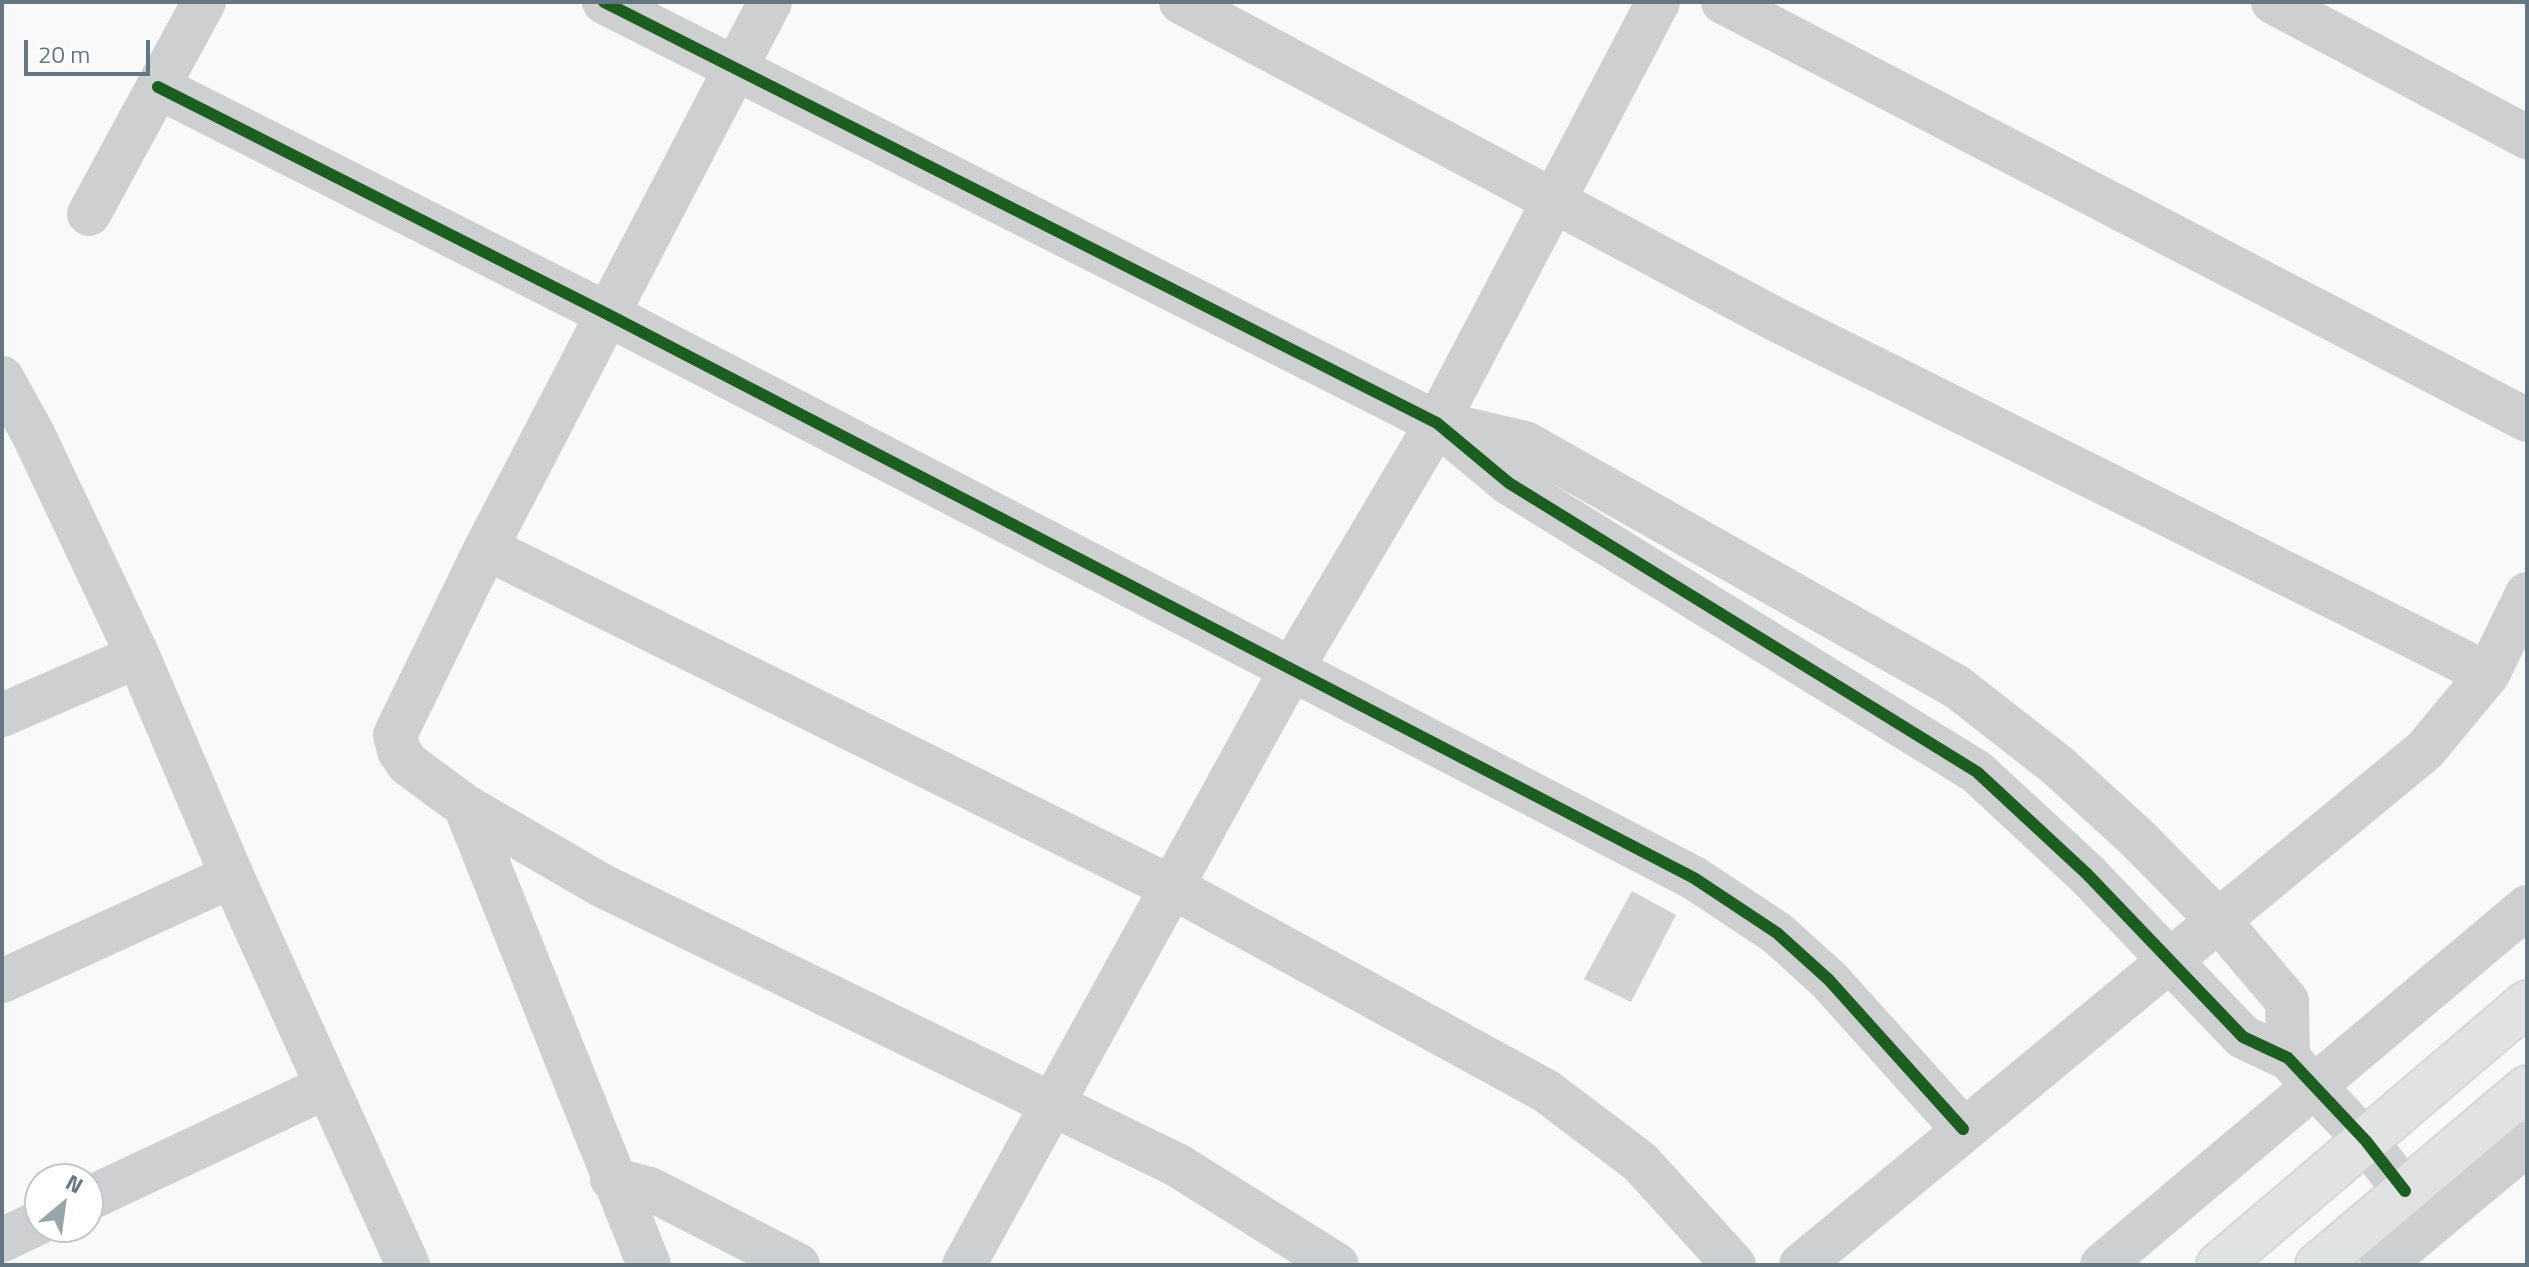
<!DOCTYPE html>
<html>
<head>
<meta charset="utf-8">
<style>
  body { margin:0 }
  #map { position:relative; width:2529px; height:1267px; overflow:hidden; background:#f9f9f9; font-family:"Titillium Web",sans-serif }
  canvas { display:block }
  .frame { position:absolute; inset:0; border:4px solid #657683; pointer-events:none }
  .north { position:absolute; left:24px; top:1163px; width:80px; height:80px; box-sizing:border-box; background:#fff; border:2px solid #c1c8cd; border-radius:50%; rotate:29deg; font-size:22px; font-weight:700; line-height:32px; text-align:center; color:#657683 }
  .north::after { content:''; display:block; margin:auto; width:28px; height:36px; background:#99a4ac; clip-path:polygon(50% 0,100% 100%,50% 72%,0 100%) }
  .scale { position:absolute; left:24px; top:40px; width:126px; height:36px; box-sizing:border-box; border:4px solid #657683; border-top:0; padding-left:10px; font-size:24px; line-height:28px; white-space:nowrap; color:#657683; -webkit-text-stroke:6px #fff; paint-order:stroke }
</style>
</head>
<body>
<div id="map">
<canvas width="2529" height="1267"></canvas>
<div class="frame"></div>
<div class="north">N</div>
<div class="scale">20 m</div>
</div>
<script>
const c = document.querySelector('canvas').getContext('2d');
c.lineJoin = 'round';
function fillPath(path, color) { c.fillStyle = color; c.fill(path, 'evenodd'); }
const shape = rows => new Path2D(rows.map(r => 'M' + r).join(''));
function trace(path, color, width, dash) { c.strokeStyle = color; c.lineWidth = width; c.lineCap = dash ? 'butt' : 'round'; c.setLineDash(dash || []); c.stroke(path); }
fillPath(shape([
  [1632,891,1676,915,1631,1002,1584,979]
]), '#d0d2d3');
const highway = shape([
  [2219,1265,2527,1003],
  [2318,1265,2527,1088]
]);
trace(highway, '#d5d6d6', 48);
trace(shape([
  [604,2,1437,423,1509,483,1977,772,2087,874,2243,1037,2288,1058,2366,1141,2405,1191],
  [770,2,486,548,395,735,399,751,408,764,465,806,601,885,1177,1165,1337,1265],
  [1181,2,1775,319,2488,674],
  [1723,2,2527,420],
  [2273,2,2527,137],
  [158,87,609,315,1694,878,1777,933,1829,980,1963,1129],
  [89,214,204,2],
  [2,378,33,434,138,656,232,876,408,1265],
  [1447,425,1525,443,1957,687,2057,765,2136,837,2220,922,2287,1001,2288,1058],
  [486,548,1187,895,1546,1091,1640,1162,1734,1265],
  [2,715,138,656],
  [465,806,649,1265],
  [2,981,232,876],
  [612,1179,650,1189,798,1265],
  [88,1199,326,1087],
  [2,1240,40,1222],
  [964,1265,1291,670,1437,423,1658,2],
  [1801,1265,2425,750,2488,674,2527,594],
  [2102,1265,2527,907],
  [2382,1265,2527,1144]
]), '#cecfd0', 44);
trace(highway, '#e1e2e2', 44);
trace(shape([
  [604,2,1437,423,1509,483,1977,772,2087,874,2243,1037,2288,1058,2366,1141,2405,1191],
  [158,87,609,315,1694,878,1777,933,1829,980,1963,1129]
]), '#1b5e20', 12);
</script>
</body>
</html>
